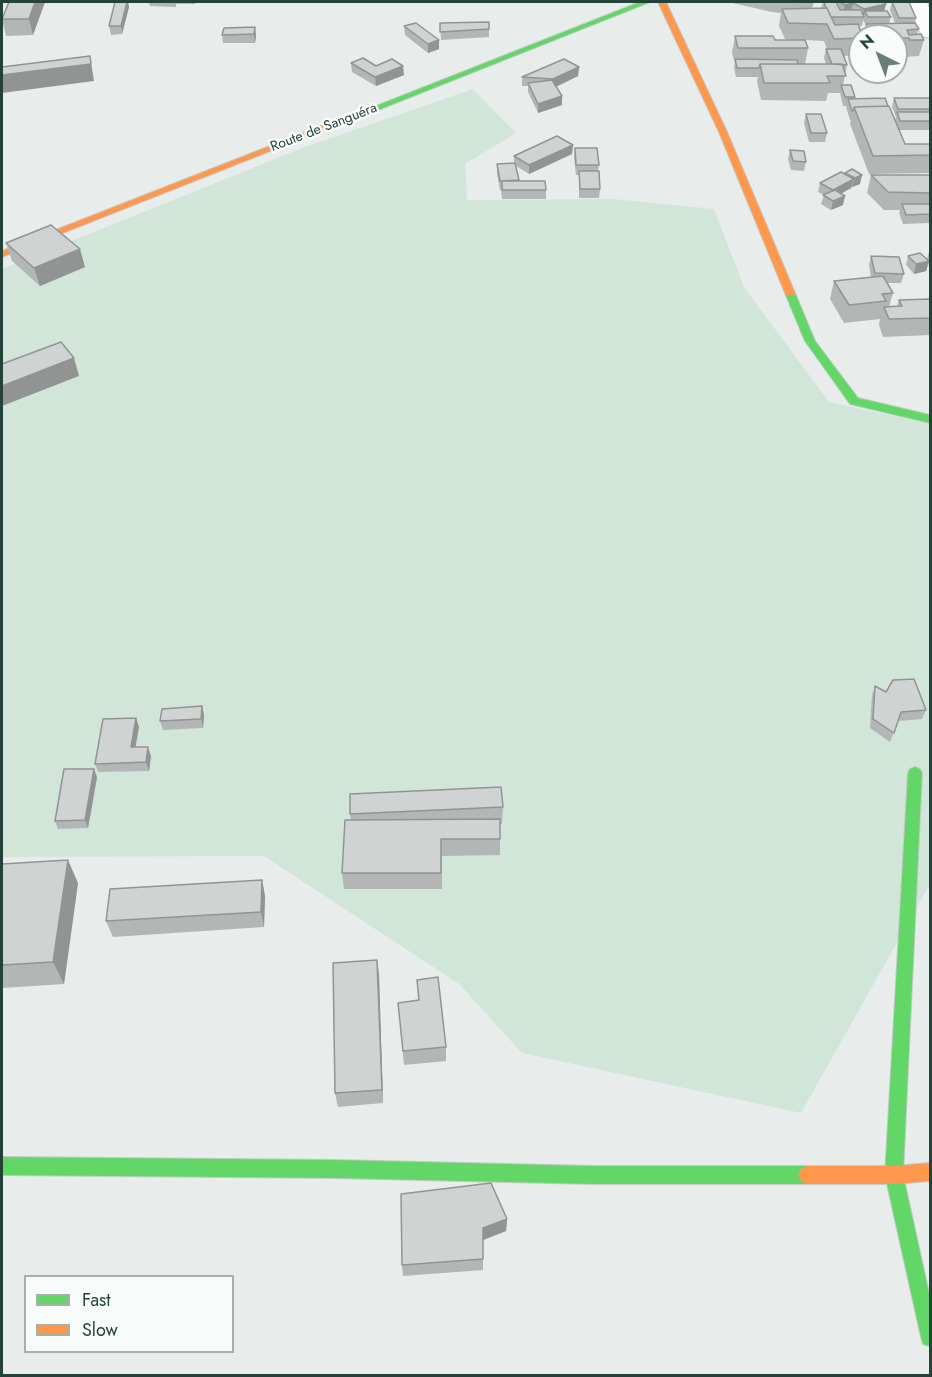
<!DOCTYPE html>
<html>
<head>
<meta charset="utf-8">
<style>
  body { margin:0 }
  #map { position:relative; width:932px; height:1377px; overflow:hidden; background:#e8edeb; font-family:Jost,sans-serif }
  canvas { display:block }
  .frame { position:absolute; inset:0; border:3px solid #24423a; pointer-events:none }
  .legend { position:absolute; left:24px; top:1275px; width:210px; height:78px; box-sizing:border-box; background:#f7fbf9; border:2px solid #a3b1ad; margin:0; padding:8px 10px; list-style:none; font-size:18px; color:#24423a }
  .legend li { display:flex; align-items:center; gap:12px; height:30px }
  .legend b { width:30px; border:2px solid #a3b1ad }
  .north { position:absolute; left:848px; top:24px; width:60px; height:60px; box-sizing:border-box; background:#f7fbf9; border:2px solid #a3b1ad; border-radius:50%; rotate:318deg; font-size:16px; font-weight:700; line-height:24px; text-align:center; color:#24423a }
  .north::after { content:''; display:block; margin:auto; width:21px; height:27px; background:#697e78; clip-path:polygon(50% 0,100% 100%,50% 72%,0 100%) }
</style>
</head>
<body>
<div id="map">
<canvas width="932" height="1377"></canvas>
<div class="frame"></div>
<ul class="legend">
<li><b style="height:8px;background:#63d668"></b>Fast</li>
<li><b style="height:8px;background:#ff974d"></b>Slow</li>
</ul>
<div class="north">N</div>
</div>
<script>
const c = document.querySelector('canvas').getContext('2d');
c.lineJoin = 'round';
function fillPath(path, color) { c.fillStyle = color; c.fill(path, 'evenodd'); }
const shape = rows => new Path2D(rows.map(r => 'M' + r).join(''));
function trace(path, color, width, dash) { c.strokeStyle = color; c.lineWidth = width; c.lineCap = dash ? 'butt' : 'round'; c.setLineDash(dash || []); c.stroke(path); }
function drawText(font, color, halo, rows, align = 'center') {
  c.font = font + ' Jost,sans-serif'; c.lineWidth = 5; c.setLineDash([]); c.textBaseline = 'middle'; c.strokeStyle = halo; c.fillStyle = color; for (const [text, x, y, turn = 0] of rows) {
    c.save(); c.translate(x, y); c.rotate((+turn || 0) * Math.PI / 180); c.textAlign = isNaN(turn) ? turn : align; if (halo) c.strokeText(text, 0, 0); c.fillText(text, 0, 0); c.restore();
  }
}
fillPath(shape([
  [473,89,516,133,465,164,467,200,613,199,714,209,744,287,829,402,930,424,930,884,801,1113,522,1053,459,984,264,856,2,857,2,269,302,148]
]), '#d1e6d8');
const street = shape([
  [907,2,927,2,930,11,930,38,923,36,920,32,907,2]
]);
const fast = shape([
  [640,2,650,2,378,110,371,108,640,2],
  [790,290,795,293,815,341,858,398,930,415,930,423,850,404,805,341,785,293,790,290],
  [915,767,920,769,922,773,903,1175,930,1298,930,1346,923,1344,921,1337,885,1175,908,773,910,769,915,767],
  [2,1157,335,1160,593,1166,807,1166,813,1169,816,1175,813,1181,807,1184,593,1184,335,1178,2,1175,2,1157]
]);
const slow = shape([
  [658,2,666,2,727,132,795,293,794,295,786,295,785,293,719,132,658,2],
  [372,106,379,108,2,257,2,251,372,106],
  [930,1163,930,1181,894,1184,807,1184,801,1181,798,1175,801,1169,807,1166,894,1166,930,1163]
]);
trace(street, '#c5cac8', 2);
trace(fast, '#c3cbc8', 2);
trace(slow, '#c3cbc8', 2);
fillPath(street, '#fcfcfc');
fillPath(fast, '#63d668');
fillPath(slow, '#ff974d');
fillPath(shape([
  [9,2,45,2,33,35,6,36,2,19],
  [115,2,128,2,129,7,122,34,111,35,109,26],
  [149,2,196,2,195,4,176,4,176,7,150,6],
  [728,2,814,2,812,8,821,8,823,2,883,2,886,4,884,11,891,17,889,23,895,23,890,10,892,2,916,18,915,23,919,29,917,34,924,40,919,56,905,57,904,55,896,55,896,36,860,36,860,55,843,56,847,65,843,85,855,97,855,98,895,120,896,117,892,107,894,98,930,98,930,130,899,130,905,144,930,144,930,173,869,174,850,124,851,120,850,120,846,107,847,106,843,106,840,93,828,93,826,101,761,100,757,81,758,77,736,77,734,68,735,63,732,53,735,36,775,40,797,40,785,39,779,26,781,13,772,12],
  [863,20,866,25,865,30,860,30,858,26,862,26],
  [805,40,824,41,827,49,826,49,824,58,826,64,805,64,808,48],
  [440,23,489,29,489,37,441,40],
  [404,26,439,49,428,53,405,35],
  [255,27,256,36,255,43,223,43,222,35],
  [351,63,376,66,404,75,376,86,352,72],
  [579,67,578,76,556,87,562,96,562,105,538,113,528,92,528,86,522,86,522,77],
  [806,114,827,133,825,142,809,142,804,123],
  [573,145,572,154,529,174,516,166,519,181,546,190,546,199,502,199,501,190,500,190,497,174,497,164,514,164,514,156],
  [575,148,599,165,598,171,600,189,599,198,579,198,579,175,576,175,574,157],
  [790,150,806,162,804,171,791,170,788,159],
  [852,169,860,184,852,187,851,188,841,194,843,205,831,210,821,204,824,195,818,192,820,183,845,174,845,173],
  [871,175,930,175,930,223,903,224,899,213,900,210,884,210,867,193],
  [6,243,85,267,40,286,12,261],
  [930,248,930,267,928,264,926,271,914,274,906,265,908,256,927,259],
  [871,256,904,274,901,283,887,283,893,293,889,307,897,306,899,300,930,299,930,335,883,337,879,325,880,319,844,323,830,299,834,281,871,277,869,265],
  [875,686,926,710,922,719,898,721,890,742,870,728,872,695],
  [202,706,204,715,203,728,163,730,160,721],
  [136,718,139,727,135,747,151,756,149,771,98,772,95,764],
  [97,777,88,828,58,829,55,821],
  [503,807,502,824,500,824,500,855,442,856,442,889,344,889,342,873,351,820,350,814],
  [2,864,78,883,64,984,2,988],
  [262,880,265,896,264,927,113,937,106,921],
  [377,960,379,975,383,1103,338,1107,335,1093],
  [417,980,446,1047,446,1061,404,1065,398,1003,418,1000],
  [507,1219,506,1231,483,1240,483,1270,403,1276,402,1265]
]), '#b2b6b5');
fillPath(shape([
  [35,2,45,2,33,35,29,19],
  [127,2,128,2,129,7,122,34,121,26],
  [853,3,851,11,843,13,845,5],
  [886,4,884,12,865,11,864,17,862,17,864,9],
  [255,27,256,36,255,43,254,34],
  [439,40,439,49,428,53,428,44],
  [90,56,94,81,2,93,2,75],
  [403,66,404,75,376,86,375,77],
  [579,67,578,76,553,88,553,79],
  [562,96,562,105,538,113,538,104],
  [573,145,572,154,529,174,529,165],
  [862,175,860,184,852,187,855,178],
  [854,179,851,188,831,199,833,190],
  [845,196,843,205,831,210,833,201],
  [80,249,85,267,40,286,34,268],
  [929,261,926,271,914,274,916,264],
  [74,358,79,376,2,406,2,386],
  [202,706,204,715,203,728,201,719],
  [136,718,139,727,134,756,131,747],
  [148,747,151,756,149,771,146,762],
  [94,769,97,777,88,828,85,820],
  [68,860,78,883,64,984,53,962],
  [262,880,265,896,264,927,261,912],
  [377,960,379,975,383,1103,382,1090],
  [507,1219,506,1231,483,1240,483,1228]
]), '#919493');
const building = shape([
  [9,2,35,2,29,19,2,19,9,2],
  [115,2,127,2,121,26,109,26,115,2],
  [824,2,836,2,840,10,861,10,864,17,831,17,827,8,826,8,824,2],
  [840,2,883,2,886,4,864,9,853,3,845,5,840,2],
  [892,2,909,2,916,18,899,18,892,2],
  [827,8,835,25,858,24,860,30,869,30,866,24,915,23,919,29,907,30,909,35,921,34,924,40,910,40,909,38,896,38,896,36,860,36,860,38,834,39,827,24,788,23,782,9,827,8],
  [865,11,887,11,891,17,868,17,865,11],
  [489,22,489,29,440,32,440,23,489,22],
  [416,23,439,40,428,44,404,26,416,23],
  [255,27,254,34,222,35,224,28,255,27],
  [735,36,773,36,775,40,805,40,808,48,738,48,735,36],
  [826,49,841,49,847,65,832,64,826,49],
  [90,56,91,64,2,75,2,67,90,56],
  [363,58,376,66,392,59,403,66,375,77,351,63,363,58],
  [564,59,579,67,553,79,522,77,564,59],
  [735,59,797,60,798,64,760,64,759,68,737,68,735,59],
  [760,64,842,64,846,76,827,76,830,83,764,83,760,64],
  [552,80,562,96,538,104,528,83,552,80],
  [841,85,851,85,855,97,845,97,841,85],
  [885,98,888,106,854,107,853,111,852,111,848,99,885,98],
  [894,98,930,98,930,109,898,109,894,98],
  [889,106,905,144,930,144,930,155,873,156,854,107,889,106],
  [897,112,930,112,930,121,900,121,897,112],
  [806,114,821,114,827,133,811,133,806,114],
  [557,136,573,145,529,165,514,156,557,136],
  [575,148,597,148,599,165,576,165,575,148],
  [790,150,804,151,806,162,793,161,790,150],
  [515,163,519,180,500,181,497,164,515,163],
  [852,169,862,175,855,178,845,173,852,169],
  [579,171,599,171,600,189,580,189,579,171],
  [841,172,854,179,833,190,820,183,841,172],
  [871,175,930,175,930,193,888,192,871,175],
  [502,181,545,181,546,190,502,190,502,181],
  [835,190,845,196,833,201,823,195,835,190],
  [902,204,930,204,930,214,906,215,902,204],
  [51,225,80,249,34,268,6,243,51,225],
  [920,253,929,261,916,264,908,256,920,253],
  [871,256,899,257,904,274,875,273,871,256],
  [883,276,893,293,882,294,886,301,849,305,834,281,883,276],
  [930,299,930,318,889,319,884,307,902,306,899,300,930,299],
  [61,342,74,358,2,386,2,364,61,342],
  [914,679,926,710,901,712,894,733,873,719,875,686,886,692,893,680,914,679],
  [202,706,201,719,160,721,162,709,202,706],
  [136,718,131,747,148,747,146,762,95,764,103,719,136,718],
  [64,769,94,769,85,820,55,821,64,769],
  [501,787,503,807,350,814,350,794,501,787],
  [500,819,500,839,441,839,441,873,342,873,345,820,500,819],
  [68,860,53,962,2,965,2,864,68,860],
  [262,880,261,912,106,921,110,889,262,880],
  [377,960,382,1090,335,1093,333,963,377,960],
  [438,977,446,1047,403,1051,398,1003,419,1000,417,980,438,977],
  [491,1183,507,1219,483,1228,483,1259,402,1265,401,1194,491,1183]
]);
fillPath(building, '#cfd4d2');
trace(building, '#919493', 1.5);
drawText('14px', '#24423a', '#f7fbf9', [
  ["Route de Sanguéra",324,128,-21]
]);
</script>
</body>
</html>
